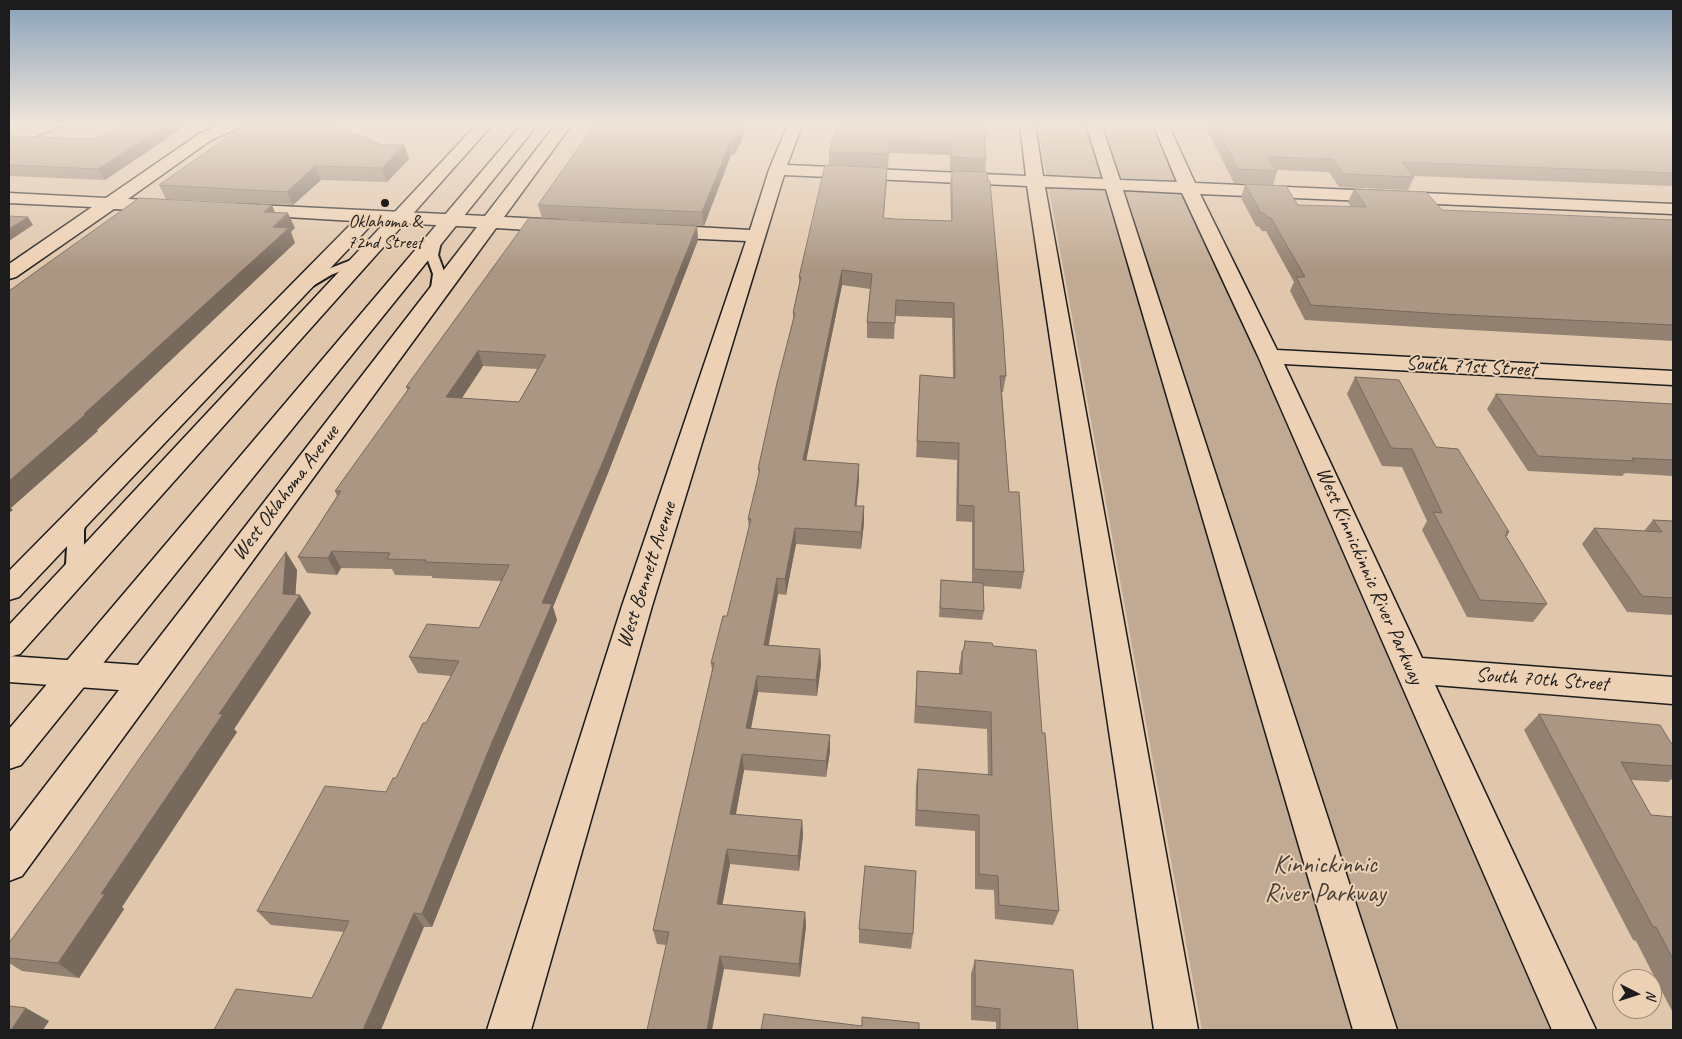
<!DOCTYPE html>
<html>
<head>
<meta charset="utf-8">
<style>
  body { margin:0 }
  #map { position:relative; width:1682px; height:1039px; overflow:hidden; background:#e0c6ab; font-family:Caveat,sans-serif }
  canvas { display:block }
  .frame { position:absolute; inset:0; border:10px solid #1c1c1c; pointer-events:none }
  .north { position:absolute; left:1612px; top:969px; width:50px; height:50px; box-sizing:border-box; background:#edd1b4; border:1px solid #998977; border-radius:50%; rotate:95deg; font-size:14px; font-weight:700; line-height:20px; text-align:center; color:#1c1c1c }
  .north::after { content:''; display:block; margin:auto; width:18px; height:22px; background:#1c1c1c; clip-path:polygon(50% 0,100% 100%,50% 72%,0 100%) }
</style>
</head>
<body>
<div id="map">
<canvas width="1682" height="1039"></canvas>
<div class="frame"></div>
<div class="north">N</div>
</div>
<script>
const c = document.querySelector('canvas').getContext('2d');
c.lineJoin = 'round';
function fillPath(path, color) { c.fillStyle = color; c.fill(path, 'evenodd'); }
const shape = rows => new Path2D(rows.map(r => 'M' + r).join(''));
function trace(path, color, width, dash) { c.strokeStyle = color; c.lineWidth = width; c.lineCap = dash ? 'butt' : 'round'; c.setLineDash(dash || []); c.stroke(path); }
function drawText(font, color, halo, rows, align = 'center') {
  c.font = font + ' Caveat,sans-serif'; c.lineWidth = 4; c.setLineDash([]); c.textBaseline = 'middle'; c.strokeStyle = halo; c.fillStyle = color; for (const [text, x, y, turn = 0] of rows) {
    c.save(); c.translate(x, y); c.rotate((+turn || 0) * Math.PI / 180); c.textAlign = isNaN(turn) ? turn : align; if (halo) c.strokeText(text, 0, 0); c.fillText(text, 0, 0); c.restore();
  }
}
fillPath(shape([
  [1037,124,1155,124,1553,1030,1202,1030]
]), '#c0aa93');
fillPath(shape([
  [64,124,71,124,9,151,9,147,64,124]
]), '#655b50');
const lane = shape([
  [436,234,442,237,438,255,445,274,442,295,436,299,430,295,433,274,426,255,430,237,436,234],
  [359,257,365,260,363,262,331,275,311,287,303,287,301,284,323,271,359,257],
  [80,511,86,513,88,517,84,530,84,564,77,578,71,580,65,578,62,574,66,564,68,530,74,513,80,511]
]);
const street = shape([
  [224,124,244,124,241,127,211,140,128,199,169,201,175,202,178,206,175,210,169,211,114,209,16,277,9,279,9,264,92,207,9,203,9,193,106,198,199,134,224,124],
  [556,124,572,124,504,217,561,220,568,222,570,226,568,230,561,232,496,228,22,876,9,881,9,833,119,690,9,682,9,656,138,665,477,227,374,222,19,597,9,600,9,571,354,221,237,214,231,213,228,209,231,205,237,204,485,216,556,124],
  [788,124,803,124,787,165,1026,176,1020,124,1035,124,1043,176,1103,179,1086,124,1101,124,1120,180,1177,182,1153,124,1168,124,1195,183,1673,204,1673,214,1200,194,1277,350,1673,371,1673,385,1284,364,1422,658,1673,677,1673,704,1435,685,1596,1030,1552,1030,1258,356,1182,193,1123,190,1397,1030,1353,1030,1106,189,1045,187,1198,1030,1154,1030,1027,186,784,175,652,606,531,1030,487,1030,622,606,746,241,659,237,652,235,650,231,652,227,659,225,750,230,769,170,788,124]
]);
const secondary = shape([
  [477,124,493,124,20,654,9,657,9,625,477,124],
  [522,124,538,124,21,765,9,769,9,729,522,124]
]);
trace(lane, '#1c1c1c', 4);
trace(street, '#1c1c1c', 3);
trace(secondary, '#1c1c1c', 3);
fillPath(lane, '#edd1b4');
fillPath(street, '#edd1b4');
fillPath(secondary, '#edd1b4');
fillPath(shape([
  [128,124,182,124,184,127,105,180,9,176,9,136,95,139],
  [595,124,742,140,734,155,731,155,704,226,542,218,538,205],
  [837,124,987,134,985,147,986,159,985,172,1006,376,1003,392,1002,392,1009,492,1024,572,1021,589,983,586,984,611,982,620,939,617,941,580,972,582,972,522,956,521,957,460,916,457,920,375,953,378,952,318,895,316,894,339,867,338,867,322,870,289,842,285,806,460,859,480,856,506,864,506,864,523,861,549,796,544,786,595,778,594,769,645,820,649,821,665,817,696,758,692,751,728,830,751,826,777,744,770,736,814,802,820,803,835,799,871,730,864,722,904,805,912,806,926,800,977,724,969,666,945,657,944,653,930,712,670,711,663,727,616,749,528,748,519,759,475,758,469,793,320,793,313,799,284,799,277,887,168,884,218,896,219,951,221,950,184,952,171,950,171,950,155,889,153,888,168,829,165,829,152],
  [1204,124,1673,124,1673,186,1413,176,1414,177,1408,190,1339,187,1329,172,1277,170,1277,171,1273,185,1234,183],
  [379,143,379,145,404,145,409,159,387,182,321,180,293,205,166,199,159,185],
  [1245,184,1298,205,1351,207,1348,202,1354,189,1442,210,1673,220,1673,341,1435,328,1305,320,1290,291,1294,282,1266,231,1262,231,1259,227,1256,226,1241,198],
  [697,226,698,240,608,473,553,607,557,620,498,762,432,927,424,927,312,998,344,932,271,925,257,911,386,792,396,778,426,723,451,676,418,673,409,657,479,628,501,581,432,578,432,576,395,575,392,569,341,568,337,575,307,573,298,557,337,496,335,491,408,391,406,387],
  [483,366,537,369,519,402,462,398],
  [1355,377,1436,447,1509,532,1506,536,1547,604,1533,622,1467,617,1422,530,1427,521,1402,467,1382,466,1347,394],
  [1496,394,1673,404,1673,476,1625,473,1622,476,1528,471,1487,409],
  [1653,520,1673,521,1673,615,1627,612,1582,544,1594,528,1644,531],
  [286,552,297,570,295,595,311,613,234,729,237,732,122,907,124,909,79,978,22,971,9,963,9,943,75,852],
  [965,641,993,646,1042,733,1059,911,1053,925,995,919,994,890,975,889,975,831,915,826,916,785,918,769,988,775,987,729,914,723,917,671,959,674,959,668,962,651,963,650],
  [1539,714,1673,746,1673,778,1668,782,1631,780,1651,815,1673,817,1673,1013,1636,941,1633,940,1524,730],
  [859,929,913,934,911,949,859,943],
  [975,960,1078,1030,996,1030,996,1022,971,1020,971,974]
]), '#928171');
fillPath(shape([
  [9,124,20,124,9,127],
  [168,124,182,124,184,127,105,180,98,169],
  [742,124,747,124,742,140,734,155,733,143],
  [730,143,731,155,704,226,702,212],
  [404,145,409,159,387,182,382,168],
  [315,166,321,180,293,205,287,192],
  [887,168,887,182,882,232,883,218],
  [272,205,278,219,264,212],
  [288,213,295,228,291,232,295,243,97,430,98,431,11,508,13,510,9,513,9,481,84,414,273,227],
  [28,217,33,225,9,241,9,229],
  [697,226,698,240,608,473,553,607,557,620,498,762,432,927,422,914,542,603],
  [842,270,842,285,803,476,803,460],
  [478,351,483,366,452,413,446,397],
  [859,464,859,480,855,522,855,506],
  [864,506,864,523,861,549,861,532],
  [795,528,796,544,786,595,785,579],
  [332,551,341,568,337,575,328,558],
  [286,552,297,570,295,603,300,595,311,613,234,729,237,732,122,907,124,909,79,978,58,963,101,894,219,714,283,594],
  [777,578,778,594,765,662,764,645],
  [820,649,821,665,817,696,816,680],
  [757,676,758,692,748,744,746,728],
  [830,735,830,751,826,777,826,761],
  [742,754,744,770,733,829,730,814],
  [802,820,803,835,799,871,798,856],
  [727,849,730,864,720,918,717,904],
  [805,912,806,926,800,977,799,964],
  [414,913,424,927,381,1030,363,1030],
  [720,956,724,969,712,1030,707,1030],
  [26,1008,49,1021,43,1030,11,1030]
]), '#77695c');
const building = shape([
  [128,124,168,124,98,169,9,165,9,136,95,139,128,124],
  [246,124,329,124,379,143,377,145,404,145,382,168,315,166,287,192,159,185,246,124],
  [595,124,742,124,733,143,730,143,702,212,538,205,595,124],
  [837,124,987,124,987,134,984,134,986,159,951,157,951,141,890,139,889,154,829,152,837,124],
  [1214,124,1673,124,1673,173,1402,162,1414,177,1344,174,1333,159,1268,157,1277,171,1238,169,1214,124],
  [825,165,887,168,883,218,896,219,952,221,952,171,987,172,988,181,990,181,1003,329,1006,376,1000,376,1009,492,1019,492,1024,572,974,569,974,506,958,505,959,443,917,441,920,375,955,378,954,303,896,300,895,323,867,322,872,274,842,270,803,460,859,464,855,506,864,506,861,532,795,528,785,579,777,578,764,645,820,649,816,680,757,676,746,728,830,735,826,761,742,754,730,814,802,820,798,856,727,849,717,904,805,912,799,964,720,956,707,1030,647,1030,669,932,653,930,714,663,711,663,723,616,727,616,751,519,748,519,760,469,758,469,777,383,795,313,793,313,801,277,799,277,825,165],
  [1245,184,1286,186,1298,205,1366,207,1354,189,1426,192,1442,210,1673,220,1673,325,1443,314,1311,305,1296,277,1305,277,1271,218,1267,217,1264,213,1261,213,1245,184],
  [139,198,272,205,264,212,288,213,273,227,289,228,84,414,86,414,9,481,9,291,139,198],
  [9,216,28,217,9,229,9,216],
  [529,218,697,226,605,457,542,603,552,604,490,747,422,914,414,913,363,1030,214,1030,236,989,312,998,349,921,257,911,325,786,386,792,393,778,396,778,423,723,426,723,459,661,409,657,427,624,479,628,509,565,425,562,426,560,387,559,390,553,332,551,328,558,298,557,341,491,335,491,410,387,406,387,529,218],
  [478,351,546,355,519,402,446,397,478,351],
  [1355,377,1399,380,1436,447,1458,449,1509,532,1506,532,1508,535,1505,535,1547,604,1480,600,1433,512,1442,513,1412,449,1391,448,1355,377],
  [1496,394,1673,404,1673,460,1632,458,1634,461,1538,456,1496,394],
  [1653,520,1673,521,1673,598,1642,596,1594,528,1662,532,1653,520],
  [286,552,283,594,300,595,219,714,223,714,101,894,105,894,58,963,9,958,9,943,75,852,139,759,286,552],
  [941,580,983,583,984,611,940,608,941,580],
  [965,641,992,643,993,646,1036,650,1042,733,1045,733,1059,911,999,905,998,876,979,874,979,815,917,810,918,769,992,775,991,712,916,706,917,671,962,674,962,651,964,649,965,641],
  [1539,714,1660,725,1673,746,1673,766,1621,762,1651,815,1673,817,1673,959,1656,927,1653,927,1539,714],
  [865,866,916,871,913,934,859,929,865,866],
  [975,960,1073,970,1078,1030,1000,1030,1000,1009,975,1006,975,960],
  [9,1006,26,1008,11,1030,9,1030,9,1006],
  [764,1014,862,1026,862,1017,919,1023,919,1030,761,1030,764,1014]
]);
fillPath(building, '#aa9683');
trace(building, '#77695c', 1);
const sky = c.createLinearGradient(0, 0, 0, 269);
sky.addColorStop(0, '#87a1b9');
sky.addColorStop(0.46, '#f1e5d9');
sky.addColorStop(1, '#f1e5d900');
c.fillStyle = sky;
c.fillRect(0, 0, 1682, 269);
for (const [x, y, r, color] of [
  [385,203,5,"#1c1c1c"]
]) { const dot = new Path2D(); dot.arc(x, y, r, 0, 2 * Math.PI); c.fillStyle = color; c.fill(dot); trace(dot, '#edd1b4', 2); }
drawText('18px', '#1c1c1c', '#edd1b4', [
  ["Oklahoma &",385,222],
  ["72nd Street",385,243]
]);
drawText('21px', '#1c1c1c', '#edd1b4', [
  ["South 71st Street",1471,367,3],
  ["West Oklahoma Avenue",286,493,-53],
  ["West Bennett Avenue",647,575,-72],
  ["West Kinnickinnic River Parkway",1369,576,66],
  ["South 70th Street",1542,680,4]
]);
drawText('25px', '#45403a', '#edd1b4', [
  ["Kinnickinnic",1325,865],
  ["River Parkway",1325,894]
]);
</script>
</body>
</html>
